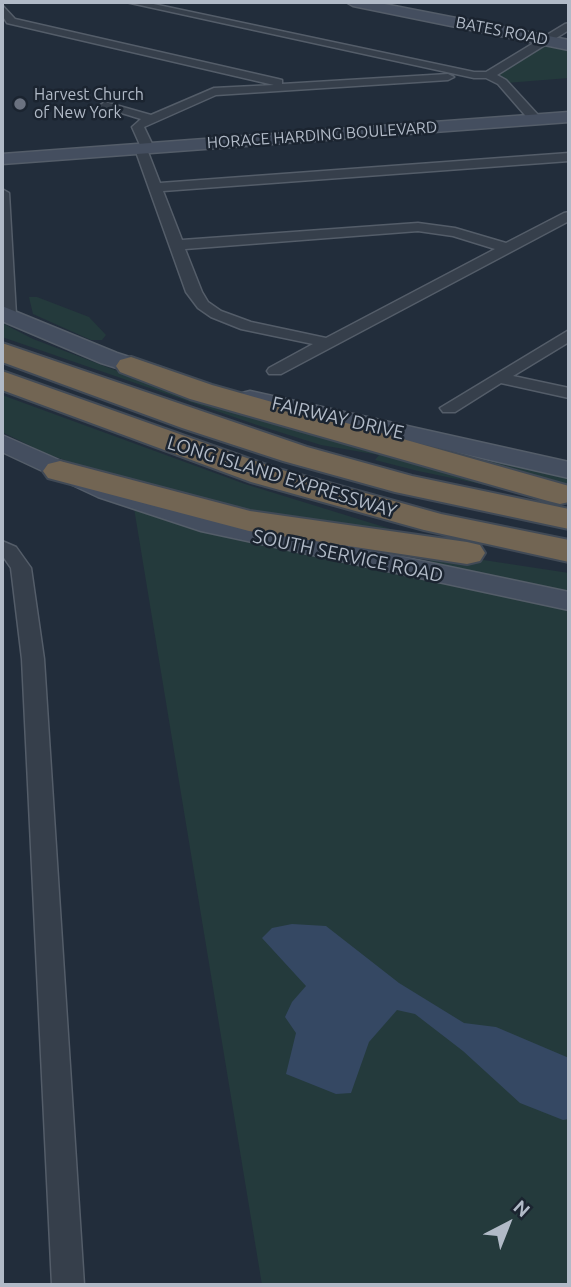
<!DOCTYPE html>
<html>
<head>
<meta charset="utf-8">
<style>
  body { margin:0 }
  #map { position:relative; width:571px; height:1287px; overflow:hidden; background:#222d3b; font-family:Ubuntu,sans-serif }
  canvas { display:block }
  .frame { position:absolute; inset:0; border:4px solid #b1bac7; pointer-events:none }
  .north { position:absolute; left:473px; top:1189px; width:70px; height:70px; -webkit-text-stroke:5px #1b2430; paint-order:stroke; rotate:42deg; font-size:19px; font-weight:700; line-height:28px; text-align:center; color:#b1bac7 }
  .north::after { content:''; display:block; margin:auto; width:24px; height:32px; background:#b1bac7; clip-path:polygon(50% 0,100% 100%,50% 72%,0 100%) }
</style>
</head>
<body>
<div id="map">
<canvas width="571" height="1287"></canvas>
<div class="frame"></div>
<div class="north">N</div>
</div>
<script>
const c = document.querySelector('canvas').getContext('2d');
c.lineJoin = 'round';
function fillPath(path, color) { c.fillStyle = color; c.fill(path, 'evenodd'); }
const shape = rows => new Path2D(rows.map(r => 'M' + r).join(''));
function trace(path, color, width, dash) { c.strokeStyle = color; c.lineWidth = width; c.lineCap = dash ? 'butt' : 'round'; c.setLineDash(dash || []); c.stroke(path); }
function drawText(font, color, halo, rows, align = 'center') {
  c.font = font + ' Ubuntu,sans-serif'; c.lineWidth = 5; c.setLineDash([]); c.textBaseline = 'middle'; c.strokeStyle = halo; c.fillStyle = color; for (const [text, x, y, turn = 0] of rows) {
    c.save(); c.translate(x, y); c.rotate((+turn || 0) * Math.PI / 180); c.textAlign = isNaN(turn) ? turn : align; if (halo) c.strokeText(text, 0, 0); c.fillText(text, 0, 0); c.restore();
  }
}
fillPath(shape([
  [548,41,569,46,569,78,506,83,491,75],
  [29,297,37,297,89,317,106,335,102,340,91,340,33,314],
  [2,323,33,339,120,372,543,497,418,471,375,460,379,455,321,445,257,425,2,337],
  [2,395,245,484,410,535,253,514,119,479,47,454,2,432],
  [370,431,569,476,569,488,368,432],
  [133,502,496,590,569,603,569,1285,262,1285],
  [444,554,569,573,569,592,436,564,425,558,426,556]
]), '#243a3c');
fillPath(shape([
  [292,924,326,926,399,983,464,1023,496,1027,569,1058,569,1119,563,1120,520,1103,463,1051,415,1014,397,1010,369,1042,351,1093,336,1094,286,1074,296,1033,285,1017,292,1002,306,986,262,938,272,928]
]), '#354863');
const street = shape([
  [126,2,144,2,474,72,486,72,565,24,569,23,569,30,497,75,506,80,539,116,539,122,535,123,531,122,498,84,486,78,474,78,126,2],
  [2,5,15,19,278,79,282,80,282,84,448,74,454,77,448,80,216,95,144,127,154,148,148,152,160,183,569,153,569,161,163,191,182,240,418,223,455,228,506,243,564,213,569,212,569,221,281,374,269,374,267,371,269,368,313,344,241,329,211,317,198,308,186,292,135,149,140,145,132,127,141,119,99,106,105,102,151,115,214,88,274,85,7,23,2,15,2,5],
  [418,231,453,236,495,249,326,338,251,322,221,311,208,302,202,292,185,249,418,231],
  [2,189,9,193,16,315,8,320,2,317,2,189],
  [569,330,569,342,513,376,569,388,569,398,501,383,455,412,443,412,440,408,569,330],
  [2,541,16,547,31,568,44,659,84,1285,52,1285,22,659,11,568,2,555,2,541]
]);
const secondary = shape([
  [346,2,374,2,569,40,569,50,353,6,346,2],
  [569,112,569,122,2,164,2,154,569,112],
  [2,306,117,353,166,369,170,374,166,379,158,381,101,363,2,321,2,306],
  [250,391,569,462,569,478,242,403,238,398,242,393,250,391],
  [2,435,116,485,217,518,569,592,569,610,201,531,98,497,2,452,2,435]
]);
const highway = shape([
  [2,343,307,447,412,476,569,509,569,529,395,492,283,461,182,428,2,362,2,343],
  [131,357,212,385,569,486,569,502,560,504,548,501,190,399,120,372,116,366,120,360,131,357],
  [2,371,275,468,441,514,569,540,569,562,424,530,251,482,2,390,2,371],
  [60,461,250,511,467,542,480,545,485,553,480,561,467,564,249,531,48,478,43,471,48,464,60,461]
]);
trace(street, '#545d69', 3);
trace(secondary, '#545d69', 3);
trace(highway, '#414a56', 4);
fillPath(street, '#363f4b');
fillPath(secondary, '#444e5f');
fillPath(highway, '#726553');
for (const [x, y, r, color] of [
  [20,104,7,"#6b7280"]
]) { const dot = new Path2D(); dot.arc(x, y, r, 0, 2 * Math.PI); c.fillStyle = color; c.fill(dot); trace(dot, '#1b2430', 2.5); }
drawText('16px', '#b1bac7', '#1b2430', [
  ["BATES ROAD",502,31,11],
  ["HORACE HARDING BOULEVARD",322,135,-4]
]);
drawText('16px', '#b1bac7', '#1b2430', [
  ["Harvest Church",34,95],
  ["of New York",34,113]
], 'left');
drawText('19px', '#b1bac7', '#1b2430', [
  ["FAIRWAY DRIVE",338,418,13],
  ["LONG ISLAND EXPRESSWAY",282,477,17],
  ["SOUTH SERVICE ROAD",348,556,12]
]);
</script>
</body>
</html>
